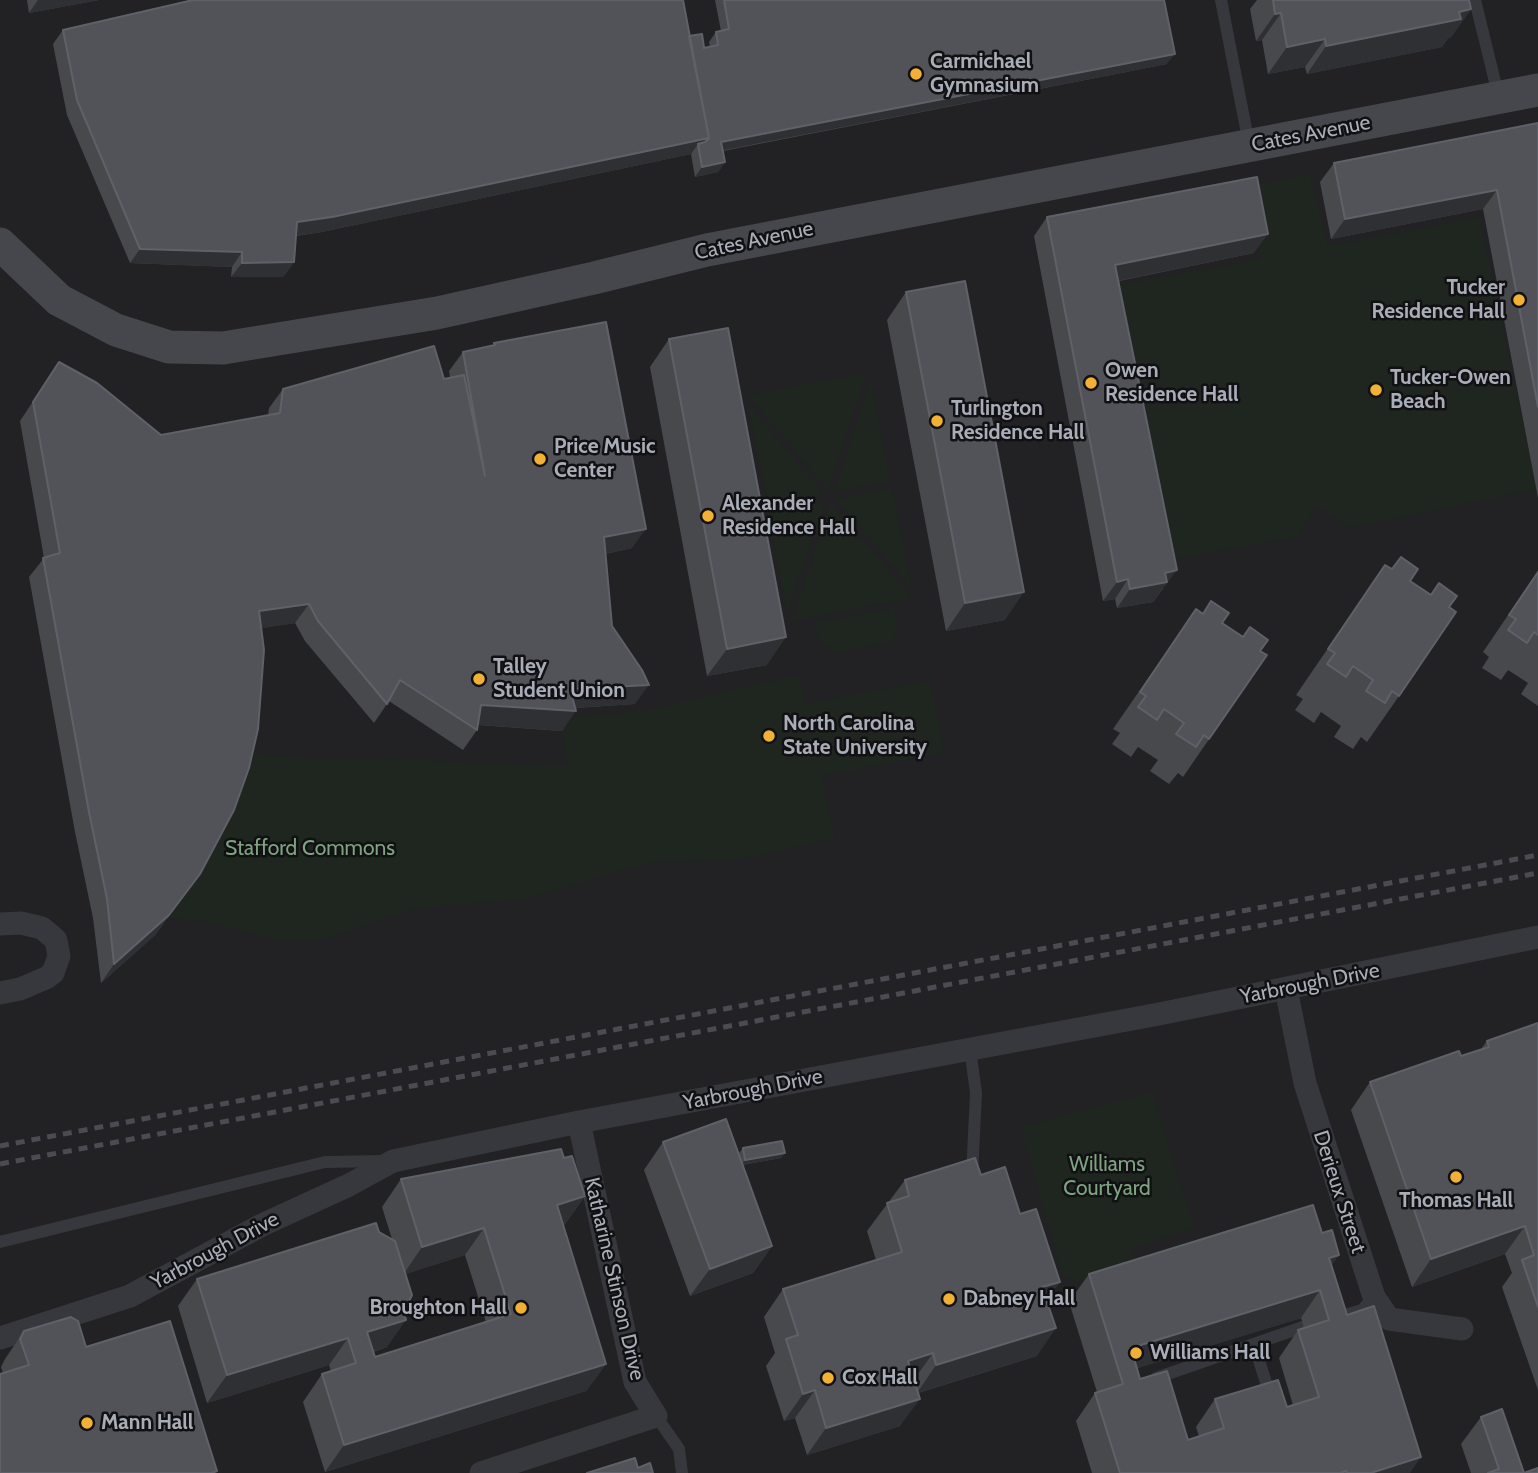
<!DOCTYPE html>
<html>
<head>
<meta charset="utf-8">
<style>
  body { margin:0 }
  canvas { display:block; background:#161618 }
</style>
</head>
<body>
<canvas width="1538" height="1473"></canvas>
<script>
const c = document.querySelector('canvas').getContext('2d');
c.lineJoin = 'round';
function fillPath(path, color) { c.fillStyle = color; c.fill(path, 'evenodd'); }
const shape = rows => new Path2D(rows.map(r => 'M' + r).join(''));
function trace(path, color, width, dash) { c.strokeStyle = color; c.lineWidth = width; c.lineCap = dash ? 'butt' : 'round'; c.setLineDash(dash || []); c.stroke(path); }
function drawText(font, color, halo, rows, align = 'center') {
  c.font = font + ' Cabin,sans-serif'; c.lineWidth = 5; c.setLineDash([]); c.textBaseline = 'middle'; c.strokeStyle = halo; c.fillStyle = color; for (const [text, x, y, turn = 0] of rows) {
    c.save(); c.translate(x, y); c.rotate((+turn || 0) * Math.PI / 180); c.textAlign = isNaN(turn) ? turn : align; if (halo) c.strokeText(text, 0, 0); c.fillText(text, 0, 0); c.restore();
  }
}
fillPath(shape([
  [0,0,1538,0,1538,1473,0,1473]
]), '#222225');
fillPath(shape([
  [1310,174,1328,246,1479,217,1537,489,1349,528,1317,505,1296,537,1157,562,1107,287,1261,259,1245,187],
  [866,373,828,490,748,395],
  [870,380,890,481,835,492],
  [748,404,824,494,768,505],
  [892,488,912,588,836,499],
  [825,501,788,613,778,567,769,512],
  [831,503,912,598,792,621],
  [895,608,897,630,892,640,884,644,838,652,827,647,817,634,814,623],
  [798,675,805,704,930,680,944,753,821,776,835,839,736,860,657,862,608,874,527,899,414,908,323,940,283,941,258,936,205,921,189,921,169,917,194,881,245,748,261,755,312,759,395,758,464,763,567,766,561,717,645,711],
  [1152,1092,1194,1227,1132,1248,1133,1262,1127,1268,1078,1282,1068,1279,1061,1271,1021,1127]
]), '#1e261f');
trace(shape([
  [1221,0,1249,144],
  [1475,0,1499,98],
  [970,1049,976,1093,972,1175],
  [0,1242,325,1162,383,1161],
  [1254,1345,1271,1398],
  [1157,1381,1156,1378,1303,1327,1362,1310,1374,1297],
  [656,1416,679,1449,682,1473]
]), '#37383d', 12);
trace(shape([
  [0,924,21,923,42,928,56,940,59,956,53,973,46,978,20,989,0,993],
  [1286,989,1305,1083,1374,1297,1389,1319,1462,1329],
  [0,1338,130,1296,262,1225,349,1185,393,1161,579,1122,1159,1014,1538,937],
  [481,1473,656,1416,635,1382,579,1122]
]), '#37383d', 23);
trace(shape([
  [0,244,59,300,116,330,169,347,223,348,437,313,594,278,707,250,1538,90]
]), '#45474d', 33);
trace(shape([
  [0,1146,1538,855],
  [0,1164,1538,873]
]), '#4a4c52', 5, [9, 7]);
fillPath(shape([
  [27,0,99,0,29,13],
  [715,0,1164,0,1167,64,723,151,725,162,718,172,695,177,691,154,322,232,296,236,294,262,283,277,231,277,232,267,130,263,67,115,53,44,63,30,689,36,704,48,710,47,709,42,716,32,721,31],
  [1257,0,1469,0,1471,9,1451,37,1448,38,1442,47,1307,74,1305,67,1268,74,1262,40,1256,41,1250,9],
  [1538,123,1538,498,1483,209,1331,239,1320,182,1334,163],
  [1047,217,1254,253,1119,281,1163,590,1162,590,1153,602,1117,608,1115,599,1103,601,1034,236],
  [906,292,1005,620,946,631,887,320],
  [669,339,767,665,707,676,650,367],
  [494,343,632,548,605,554,612,626,635,704,575,708,562,731,478,725,477,730,463,750,389,701,374,723,305,641,295,623,261,628,200,874,155,935,101,983,93,918,75,832,29,577,44,558,20,421,59,362,161,435,268,415,269,408,283,389,450,378,449,371,463,352,492,346],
  [1385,565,1449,607,1399,696,1367,742,1361,737,1353,749,1334,737,1341,726,1321,712,1314,723,1295,710,1303,699,1296,695],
  [1538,571,1538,706,1521,694,1528,683,1508,670,1501,680,1482,668,1489,657,1483,652],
  [1211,601,1222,623,1267,655,1183,777,1178,773,1169,784,1150,771,1158,760,1138,747,1131,757,1112,744,1120,733,1113,729,1196,609,1203,614],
  [1538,1023,1538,1390,1502,1287,1512,1273,1505,1254,1412,1287,1351,1110,1370,1082,1461,1056,1481,1049,1487,1041],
  [663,1142,741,1160,739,1153,743,1148,781,1158,742,1165,772,1246,753,1273,690,1296,644,1170],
  [564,1158,585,1196,565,1224,563,1225,606,1364,586,1391,325,1472,303,1402,322,1374,331,1371,329,1365,207,1403,178,1306,197,1279,379,1232,392,1239,382,1207,401,1179],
  [465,1255,486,1322,375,1357,373,1352,387,1347,405,1274],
  [981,1175,1047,1300,1037,1356,918,1393,900,1426,807,1455,795,1418,784,1421,766,1366,775,1353,764,1317,783,1289,876,1260,867,1231,905,1180],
  [1332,1265,1347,1315,1410,1473,1092,1473,1076,1421,1095,1393,1097,1392,1069,1302,1089,1274],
  [1301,1318,1304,1328,1298,1330,1279,1358,1293,1405,1287,1407,1215,1399,1196,1427,1199,1436,1188,1440,1140,1379,1137,1368],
  [24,1331,86,1347,3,1373,1,1367,5,1359],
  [1481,1417,1524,1473,1538,1473,1471,1473,1461,1444]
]), '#47494d');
fillPath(shape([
  [38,0,99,0,29,13],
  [1471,9,1451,37,1448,38,1442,47,1307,74,1326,46],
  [1281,13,1262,40,1256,41,1275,14],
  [1325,39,1305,67,1268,74,1287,47],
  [1175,54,1167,64,714,152,721,142],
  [709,138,699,151,698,144,691,154,322,232,287,237,297,222],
  [725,162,718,172,695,177,702,167],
  [1497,190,1483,209,1331,239,1345,219],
  [1268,234,1254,253,1102,284,1115,265],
  [140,249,242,252,232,267,130,263],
  [294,262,283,277,231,277,242,263],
  [646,529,632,548,590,557,604,537],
  [1177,570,1153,602,1117,608,1130,589,1165,573],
  [1128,579,1115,599,1103,601,1117,582],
  [1024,592,1005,620,946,631,965,603],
  [309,604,295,623,245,631,259,611],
  [786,637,767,665,707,676,727,649],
  [649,685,635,704,557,709,570,689],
  [481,705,576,711,562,731,467,724],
  [200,874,155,935,101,983,114,964],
  [785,1153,781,1158,741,1165,745,1160],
  [585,1196,565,1224,537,1233,557,1205],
  [1525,1226,1505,1254,1412,1287,1431,1259],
  [484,1228,465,1255,403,1275,422,1247],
  [772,1246,753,1273,690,1296,710,1269],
  [1339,1255,1320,1282,1329,1258],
  [1060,1282,1040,1309,1042,1287],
  [1320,1290,1301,1318,1119,1374,1131,1348],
  [406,1320,387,1347,354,1357,367,1332],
  [1056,1328,1037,1356,917,1393,936,1365],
  [348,1338,329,1365,207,1403,227,1375],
  [933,1353,913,1381,908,1361],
  [606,1364,586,1391,325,1472,344,1445],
  [815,1390,795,1418,784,1421,803,1394],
  [920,1399,900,1426,807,1455,826,1428],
  [1421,1457,1410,1473,1371,1473]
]), '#2f3033');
const building = shape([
  [193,0,683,0,709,138,332,217,297,222,294,262,242,263,242,252,140,249,77,100,63,30,193,0],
  [724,0,1164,0,1175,54,721,142,725,162,702,167,698,144,705,142,709,138,689,36,702,34,704,48,718,45,716,32,729,29,724,0],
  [1273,0,1469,0,1471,9,1459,12,1461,19,1326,46,1325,39,1287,47,1281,13,1275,14,1273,0],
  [1538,123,1538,407,1497,190,1345,219,1334,163,1538,123],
  [1257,177,1268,234,1115,265,1177,570,1165,573,1167,582,1130,589,1128,579,1117,582,1047,217,1257,177],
  [965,281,1024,592,965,603,906,292,965,281],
  [606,322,646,529,604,537,612,626,642,670,649,685,570,689,576,711,481,705,477,730,400,680,387,704,318,621,309,604,259,611,264,650,258,729,249,768,234,810,200,874,169,915,114,964,107,899,89,812,43,558,60,553,33,402,59,362,97,383,161,435,280,413,283,389,434,346,444,379,464,375,485,476,463,352,495,345,494,343,606,322],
  [728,328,786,637,727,649,669,339,728,328],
  [1401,557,1418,569,1410,581,1431,595,1439,583,1457,596,1449,607,1456,612,1399,696,1392,691,1385,703,1366,691,1373,680,1353,666,1346,677,1327,664,1335,653,1328,649,1385,565,1392,569,1401,557],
  [1538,572,1538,635,1534,632,1527,643,1508,630,1516,619,1509,615,1538,572],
  [1211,601,1229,613,1222,623,1243,637,1250,627,1268,640,1260,651,1267,655,1209,739,1204,735,1196,747,1176,734,1184,723,1164,709,1157,720,1138,707,1146,696,1140,692,1196,609,1203,614,1211,601],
  [1538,1023,1538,1307,1522,1260,1534,1255,1525,1226,1431,1259,1370,1082,1459,1051,1461,1056,1489,1047,1487,1041,1538,1023],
  [726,1119,772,1246,710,1269,663,1142,726,1119],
  [782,1141,785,1153,745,1160,743,1148,782,1141],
  [561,1149,564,1158,572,1156,585,1196,557,1205,606,1364,344,1445,322,1374,356,1363,348,1338,227,1375,197,1279,376,1223,379,1232,395,1241,412,1295,404,1312,406,1320,367,1332,375,1357,511,1314,484,1228,422,1247,401,1179,561,1149],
  [975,1158,981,1175,1005,1167,1020,1214,1036,1209,1060,1282,1042,1287,1056,1328,936,1365,933,1353,908,1361,920,1399,826,1428,815,1390,803,1394,786,1339,798,1335,783,1289,902,1252,887,1203,909,1196,905,1180,975,1158],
  [1313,1205,1322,1233,1332,1230,1339,1255,1329,1258,1347,1315,1374,1306,1421,1457,1371,1473,1347,1473,1346,1471,1341,1473,1120,1473,1095,1393,1123,1384,1089,1274,1313,1205],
  [1320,1290,1329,1320,1298,1330,1319,1397,1287,1407,1278,1380,1215,1399,1224,1428,1188,1440,1167,1371,1140,1379,1131,1348,1320,1290],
  [71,1317,78,1321,86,1347,170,1321,217,1471,212,1473,0,1473,0,1374,29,1365,20,1339,24,1331,71,1317],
  [1502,1409,1524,1473,1538,1468,1538,1473,1488,1473,1499,1469,1481,1417,1502,1409],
  [635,1458,638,1468,650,1463,653,1473,587,1473,635,1458]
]);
fillPath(building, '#525359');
trace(building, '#5f6168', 2);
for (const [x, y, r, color] of [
  [916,74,7,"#f2b134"],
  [1519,300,7,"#f2b134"],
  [1091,383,7,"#f2b134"],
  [1376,390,7,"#f2b134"],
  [937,421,7,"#f2b134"],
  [540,459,7,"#f2b134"],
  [708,516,7,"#f2b134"],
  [479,679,7,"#f2b134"],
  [769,736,7,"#f2b134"],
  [1456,1177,7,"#f2b134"],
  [949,1299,7,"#f2b134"],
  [521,1308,7,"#f2b134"],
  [1136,1353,7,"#f2b134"],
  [828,1378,7,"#f2b134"],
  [87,1423,7,"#f2b134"]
]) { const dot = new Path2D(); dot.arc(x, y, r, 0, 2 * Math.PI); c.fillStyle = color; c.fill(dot); trace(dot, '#111113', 2.5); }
drawText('bold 21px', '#a8adb8', '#111113', [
  ["Carmichael",930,62],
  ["Gymnasium",930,86],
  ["Tucker",1505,288,"right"],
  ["Residence Hall",1505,312,"right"],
  ["Owen",1105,371],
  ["Residence Hall",1105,395],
  ["Tucker-Owen",1390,378],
  ["Beach",1390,402],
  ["Turlington",951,409],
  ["Residence Hall",951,433],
  ["Price Music",554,447],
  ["Center",554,471],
  ["Alexander",722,504],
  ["Residence Hall",722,528],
  ["Talley",493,667],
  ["Student Union",493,691],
  ["North Carolina",783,724],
  ["State University",783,748],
  ["Thomas Hall",1456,1201,"center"],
  ["Dabney Hall",963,1299],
  ["Broughton Hall",507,1308,"right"],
  ["Williams Hall",1150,1353],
  ["Cox Hall",842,1378],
  ["Mann Hall",101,1423]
], 'left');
drawText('21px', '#a8adb8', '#111113', [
  ["Cates Avenue",1311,134,-11],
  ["Cates Avenue",754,241,-12],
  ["Yarbrough Drive",1310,984,-11],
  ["Yarbrough Drive",753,1090,-11],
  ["Derieux Street",1339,1192,72],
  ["Yarbrough Drive",215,1251,-28],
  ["Katharine Stinson Drive",614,1279,77]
]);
drawText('21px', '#7fa381', '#111113', [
  ["Stafford Commons",310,849],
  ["Williams",1107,1165],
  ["Courtyard",1107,1189]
]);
</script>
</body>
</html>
